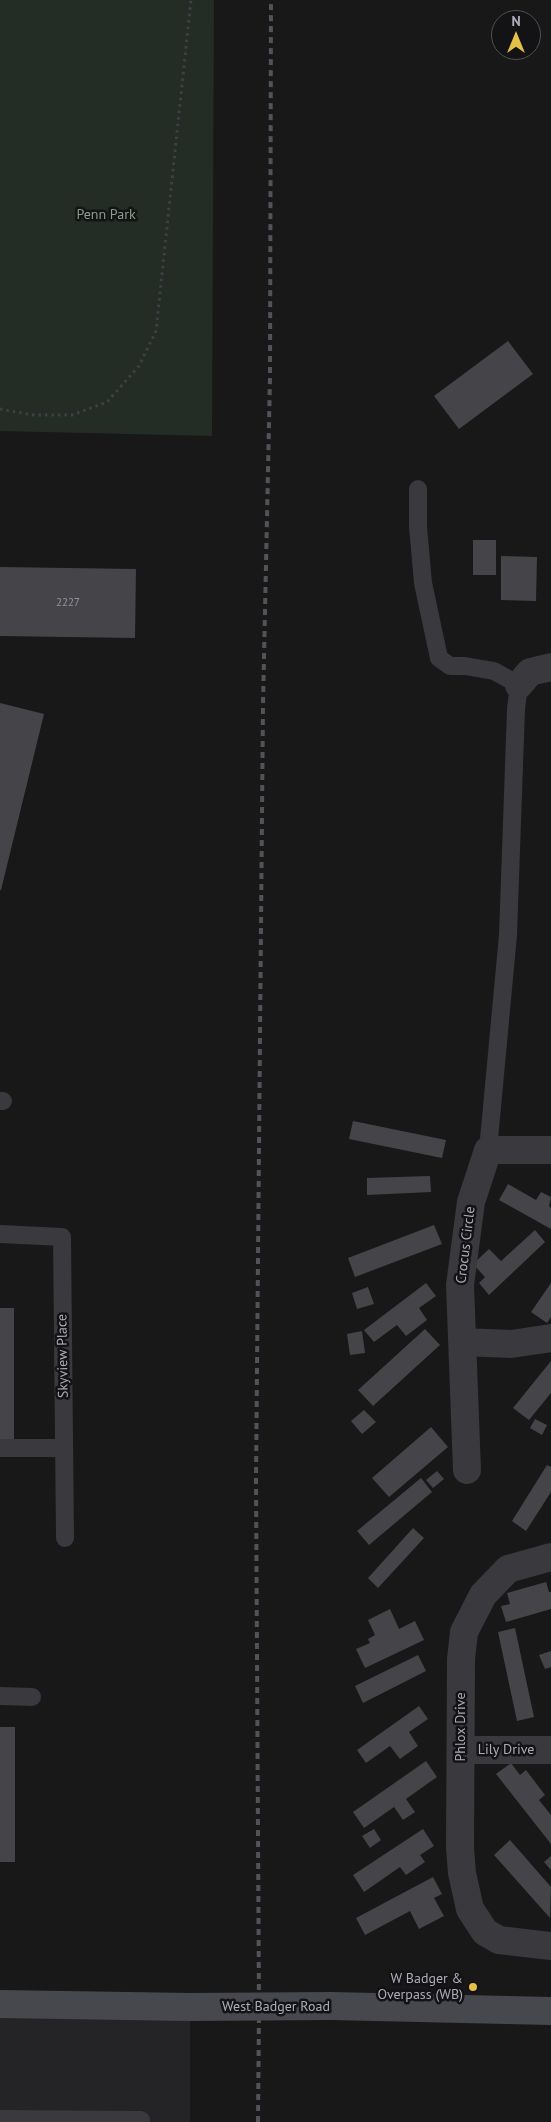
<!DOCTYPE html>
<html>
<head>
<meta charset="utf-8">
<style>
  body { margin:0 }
  #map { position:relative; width:551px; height:2122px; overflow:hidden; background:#181819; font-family:"PT Sans",sans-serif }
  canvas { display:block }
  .north { position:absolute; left:491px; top:10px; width:50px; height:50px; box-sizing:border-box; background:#131315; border:1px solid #505156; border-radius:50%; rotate:0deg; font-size:14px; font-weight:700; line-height:20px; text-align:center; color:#abadb8 }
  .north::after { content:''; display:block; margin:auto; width:18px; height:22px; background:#e4c145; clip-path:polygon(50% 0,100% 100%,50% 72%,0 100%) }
</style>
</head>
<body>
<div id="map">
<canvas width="551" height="2122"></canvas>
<div class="north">N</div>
</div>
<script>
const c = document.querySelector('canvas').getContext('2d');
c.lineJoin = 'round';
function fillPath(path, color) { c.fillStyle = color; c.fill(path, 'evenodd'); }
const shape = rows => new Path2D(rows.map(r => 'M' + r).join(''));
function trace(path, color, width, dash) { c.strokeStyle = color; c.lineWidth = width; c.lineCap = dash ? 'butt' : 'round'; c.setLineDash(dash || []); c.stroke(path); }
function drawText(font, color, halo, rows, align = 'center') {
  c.font = font + ' "PT Sans",sans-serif'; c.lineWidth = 5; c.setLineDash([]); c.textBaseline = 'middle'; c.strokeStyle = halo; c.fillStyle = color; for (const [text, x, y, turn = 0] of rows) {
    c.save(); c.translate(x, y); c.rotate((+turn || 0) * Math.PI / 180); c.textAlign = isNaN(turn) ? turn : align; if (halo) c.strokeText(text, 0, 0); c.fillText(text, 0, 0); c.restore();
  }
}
fillPath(shape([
  [0,2004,190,2007,190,2122,0,2122]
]), '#242426');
fillPath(shape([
  [0,0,214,0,212,436,0,431]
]), '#242c26');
fillPath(shape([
  [508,341,533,374,459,429,434,396],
  [473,540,496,540,496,575,473,575],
  [501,556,537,557,536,601,501,600],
  [0,567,136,569,135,638,0,636],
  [0,703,44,714,1,890,0,890],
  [353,1121,446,1140,442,1158,349,1139],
  [430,1176,431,1192,367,1195,367,1178],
  [508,1184,536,1200,541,1192,551,1197,549,1206,551,1208,551,1229,499,1200],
  [434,1225,442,1244,355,1277,348,1258],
  [535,1230,545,1242,489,1295,479,1283,485,1277,473,1264,489,1249,501,1261],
  [426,1283,436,1296,419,1308,427,1320,406,1336,397,1325,374,1342,364,1330],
  [551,1283,551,1317,547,1323,531,1312],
  [368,1287,374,1304,357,1309,352,1293],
  [0,1308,14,1308,14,1442,0,1442],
  [425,1329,440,1345,373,1406,358,1390],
  [362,1331,365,1353,350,1355,347,1334],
  [551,1361,551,1393,529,1420,513,1408],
  [364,1410,376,1422,362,1434,351,1421],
  [535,1419,547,1425,542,1435,530,1428],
  [431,1427,448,1447,389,1497,372,1478],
  [547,1465,551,1467,551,1492,526,1531,512,1521],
  [437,1471,444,1479,433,1488,426,1480],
  [421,1478,432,1492,369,1545,357,1531],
  [413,1528,424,1538,378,1588,368,1578],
  [546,1582,549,1592,551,1592,551,1609,506,1622,501,1606,510,1604,507,1593],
  [390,1609,399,1629,415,1621,424,1640,365,1668,356,1649,370,1643,368,1639,375,1635,368,1620],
  [515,1628,534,1717,517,1721,498,1632],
  [551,1651,551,1667,545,1669,539,1655],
  [418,1655,426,1671,363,1703,355,1686],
  [419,1706,428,1719,409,1732,418,1746,400,1759,390,1746,366,1763,357,1750],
  [0,1727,15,1727,15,1862,0,1862],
  [426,1761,437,1777,406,1799,415,1812,403,1820,394,1807,364,1828,353,1812],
  [511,1763,520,1775,526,1770,545,1795,539,1800,551,1815,551,1844,496,1774],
  [374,1829,381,1840,370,1848,362,1836],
  [423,1829,434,1846,420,1855,425,1862,406,1875,400,1867,364,1892,353,1875],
  [510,1840,551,1887,550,1918,494,1855],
  [551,1856,551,1870,544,1862],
  [433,1877,442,1894,434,1898,444,1916,419,1929,410,1911,365,1935,356,1918]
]), '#454549');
trace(shape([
  [0,409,32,415,72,415,107,402,139,366,156,331,191,0]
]), '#3f4045', 3, [2.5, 4]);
trace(shape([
  [418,489,418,527,423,583,439,658,450,666,465,666,494,671,519,685,516,709,508,935,488,1150],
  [0,1101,3,1101],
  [0,1234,62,1237,65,1538],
  [0,1448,64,1448],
  [0,1696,32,1697],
  [0,2119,141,2120,141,2122]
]), '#39393e', 18);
trace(shape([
  [519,685,530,672,551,667],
  [463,1342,511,1344,551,1338],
  [467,1470,460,1285,471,1202,488,1150,551,1150],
  [551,1557,508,1569,483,1595,464,1632,461,1659,460,1848,462,1873,470,1909,485,1932,499,1940,551,1946],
  [461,1750,551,1750]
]), '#39393e', 28);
trace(shape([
  [0,2004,190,2007],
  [331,2006,551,2011]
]), '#47484e', 28);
trace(shape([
  [258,2122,259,2009,256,1480,263,705,270,378,271,0]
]), '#525359', 4, [6, 5]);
trace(shape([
  [190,2007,331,2006]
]), '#47484e', 28);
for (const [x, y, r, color] of [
  [473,1987,5,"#e4c145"]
]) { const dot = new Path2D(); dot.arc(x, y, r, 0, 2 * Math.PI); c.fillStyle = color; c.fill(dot); trace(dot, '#131315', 2); }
drawText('11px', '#92939c', null, [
  ["2227",68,603]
]);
drawText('14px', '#83a289', '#131315', [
  ["Penn Park",106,215]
]);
drawText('14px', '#abadb8', '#131315', [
  ["Crocus Circle",466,1245,-83],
  ["Skyview Place",63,1356,-91],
  ["Phlox Drive",461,1727,-90],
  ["Lily Drive",506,1750],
  ["West Badger Road",276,2007]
]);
drawText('14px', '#abadb8', '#131315', [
  ["W Badger &",463,1979],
  ["Overpass (WB)",463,1995]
], 'right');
</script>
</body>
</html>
